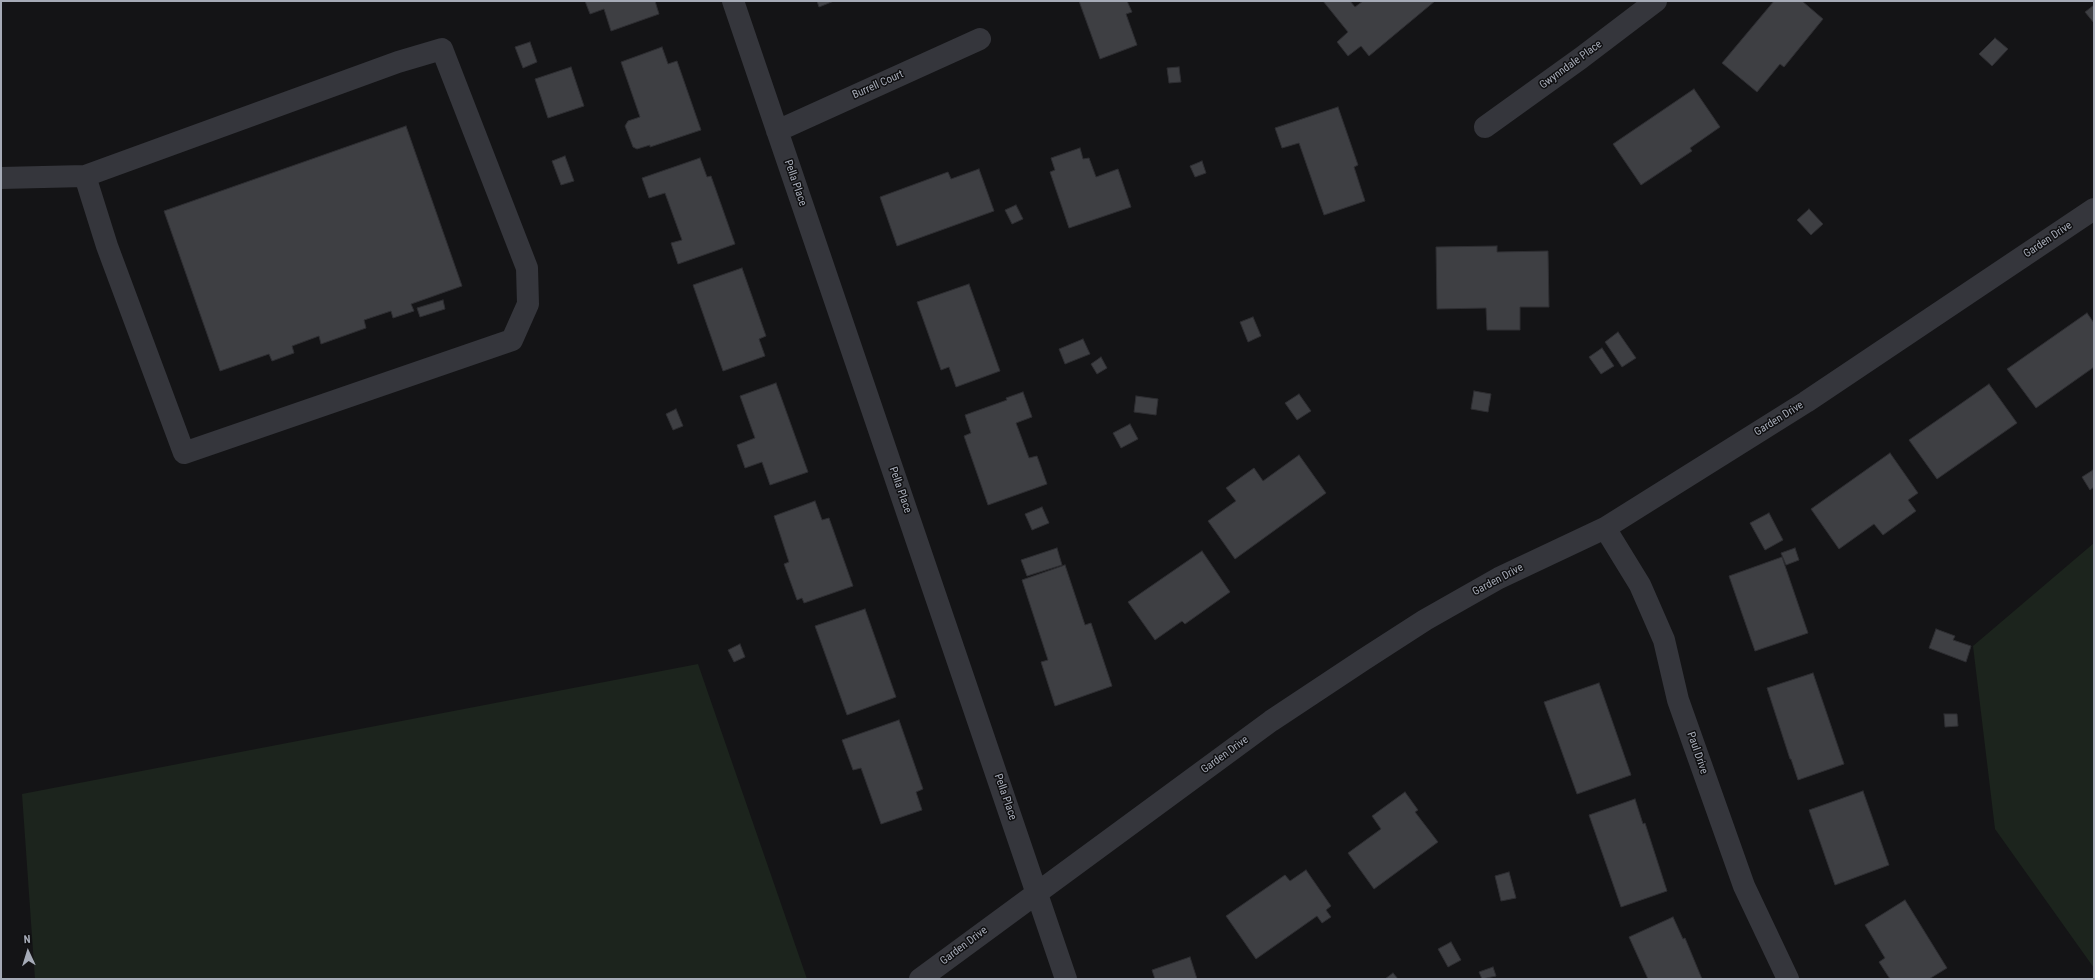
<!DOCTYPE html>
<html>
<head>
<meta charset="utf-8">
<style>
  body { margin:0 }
  #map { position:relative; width:2095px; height:980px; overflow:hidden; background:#141416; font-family:"Roboto Condensed",sans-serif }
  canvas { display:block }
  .frame { position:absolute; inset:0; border:2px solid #a6abb7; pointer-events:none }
  .north { position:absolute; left:8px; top:932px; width:40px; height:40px; -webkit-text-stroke:3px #0f0f11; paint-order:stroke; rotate:356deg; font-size:11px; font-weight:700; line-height:16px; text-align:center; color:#a6abb7 }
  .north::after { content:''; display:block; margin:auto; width:14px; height:18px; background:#a6abb7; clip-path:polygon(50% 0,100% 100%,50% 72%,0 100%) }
</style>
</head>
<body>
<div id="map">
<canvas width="2095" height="980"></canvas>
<div class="frame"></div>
<div class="north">N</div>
</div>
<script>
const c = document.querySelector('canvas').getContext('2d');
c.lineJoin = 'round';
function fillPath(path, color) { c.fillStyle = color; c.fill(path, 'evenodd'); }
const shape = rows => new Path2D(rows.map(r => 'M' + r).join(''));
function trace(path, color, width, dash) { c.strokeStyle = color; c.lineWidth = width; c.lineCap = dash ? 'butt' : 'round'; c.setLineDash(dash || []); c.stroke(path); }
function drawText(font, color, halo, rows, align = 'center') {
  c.font = font + ' "Roboto Condensed",sans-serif'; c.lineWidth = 3; c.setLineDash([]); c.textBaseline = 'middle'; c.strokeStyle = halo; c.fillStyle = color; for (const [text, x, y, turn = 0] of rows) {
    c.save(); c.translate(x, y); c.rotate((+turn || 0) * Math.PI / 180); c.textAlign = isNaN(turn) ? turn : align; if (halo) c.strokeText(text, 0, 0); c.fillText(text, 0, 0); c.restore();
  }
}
fillPath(shape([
  [2094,543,2094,968,1995,829,1973,646],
  [698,664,807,979,35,979,22,794]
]), '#1c241d');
const building = shape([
  [585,1,655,1,659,14,611,31,604,9,590,14,585,1],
  [817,1,834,1,819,7,817,1],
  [1079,1,1127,1,1132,12,1126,14,1137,45,1100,59,1079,1],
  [1323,1,1350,1,1355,7,1363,1,1435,1,1369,56,1361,46,1348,56,1337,42,1348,32,1323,1],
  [1774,1,1802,1,1823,19,1784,67,1780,64,1757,92,1722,63,1774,1],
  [2094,5,2094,23,2085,12,2094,5],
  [1995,38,2008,49,1992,66,1979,54,1995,38],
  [530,42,537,62,523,68,515,47,530,42],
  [662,47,668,64,677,61,701,130,650,147,650,145,637,149,633,147,625,126,628,121,640,117,621,62,662,47],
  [571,67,584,106,548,118,535,79,571,67],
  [1179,67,1181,82,1169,83,1167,68,1179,67],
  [1694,89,1720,127,1690,148,1692,151,1641,185,1613,144,1694,89],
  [1338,107,1358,165,1354,167,1365,201,1324,215,1299,143,1282,148,1275,128,1338,107],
  [406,126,462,286,411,304,414,311,393,318,391,311,364,320,366,328,321,344,319,336,292,346,294,353,272,361,269,354,220,371,164,211,406,126],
  [1080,148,1083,159,1089,158,1096,177,1118,169,1131,207,1069,228,1050,172,1055,170,1051,158,1080,148],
  [565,156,574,181,561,185,552,161,565,156],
  [700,158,707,177,711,176,735,244,678,264,671,243,682,240,665,193,649,198,642,178,700,158],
  [1202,161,1206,173,1195,177,1190,166,1202,161],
  [979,169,994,211,897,246,880,197,948,172,951,179,979,169],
  [1016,205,1023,219,1012,224,1005,210,1016,205],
  [1809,209,1823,224,1811,235,1797,220,1809,209],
  [1497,246,1497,252,1548,251,1549,307,1520,307,1520,330,1487,330,1486,308,1437,309,1436,247,1497,246],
  [742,268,766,336,759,339,765,356,723,371,693,285,742,268],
  [969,284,1000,371,956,387,949,367,941,370,917,302,969,284],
  [443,300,445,309,420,317,417,308,443,300],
  [2087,313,2094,323,2094,367,2036,408,2007,369,2087,313],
  [1253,317,1261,336,1248,342,1240,322,1253,317],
  [1618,332,1636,358,1622,367,1605,342,1618,332],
  [1083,339,1090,354,1065,364,1059,349,1083,339],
  [1602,348,1614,366,1601,374,1589,357,1602,348],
  [1101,357,1107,368,1097,374,1091,364,1101,357],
  [776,383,808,472,770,485,762,462,745,468,737,445,755,438,740,396,776,383],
  [1989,384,2017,423,1937,479,1909,440,1989,384],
  [1474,391,1491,394,1488,412,1471,409,1474,391],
  [1023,392,1032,417,1016,423,1029,458,1037,456,1047,484,988,505,964,436,971,433,965,415,1007,400,1006,398,1023,392],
  [1299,394,1311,411,1297,420,1285,403,1299,394],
  [1136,396,1158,399,1156,415,1134,412,1136,396],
  [676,409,683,426,673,430,666,414,676,409],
  [1130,424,1138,439,1121,448,1113,433,1130,424],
  [1890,453,1918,493,1908,500,1916,511,1883,535,1874,524,1839,549,1811,509,1890,453],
  [1299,455,1326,493,1235,559,1208,521,1236,501,1226,488,1254,468,1263,481,1299,455],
  [2093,470,2094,487,2090,490,2082,477,2093,470],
  [815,501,822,520,829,518,853,586,804,603,802,598,797,600,784,564,789,562,774,516,815,501],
  [1042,507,1049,523,1032,530,1025,514,1042,507],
  [1769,513,1783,540,1765,550,1750,523,1769,513],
  [1057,548,1062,565,1027,576,1021,560,1057,548],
  [1795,548,1799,560,1786,565,1781,553,1795,548],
  [1202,551,1230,592,1185,624,1182,621,1155,640,1128,602,1202,551],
  [1782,557,1808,633,1755,651,1729,576,1782,557],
  [1065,565,1085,625,1091,623,1112,686,1055,706,1041,662,1048,660,1022,580,1065,565],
  [865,609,896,697,847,715,815,626,865,609],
  [1936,629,1955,636,1953,640,1971,646,1966,662,1929,648,1936,629],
  [740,644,745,657,734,662,728,650,740,644],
  [1813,673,1844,764,1798,780,1791,759,1790,759,1767,688,1813,673],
  [1599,683,1631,775,1577,794,1544,702,1599,683],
  [1944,714,1957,714,1958,726,1945,727,1944,714],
  [899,720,923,789,916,792,922,810,881,824,861,768,853,770,842,740,899,720],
  [1863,791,1889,865,1835,885,1809,810,1863,791],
  [1405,792,1418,810,1415,812,1438,842,1374,889,1348,853,1381,829,1372,816,1405,792],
  [1635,799,1643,824,1645,823,1667,891,1621,907,1589,815,1635,799],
  [1306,870,1331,906,1326,910,1331,917,1322,923,1317,916,1256,959,1226,916,1285,875,1290,881,1306,870],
  [1509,872,1516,898,1501,901,1495,876,1509,872],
  [1905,900,1947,968,1929,979,1890,979,1879,962,1885,958,1865,925,1905,900],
  [1673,917,1683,939,1685,938,1702,979,1648,979,1629,937,1673,917],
  [1451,942,1461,960,1448,967,1438,949,1451,942],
  [1190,957,1197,979,1155,979,1152,970,1190,957],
  [1493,967,1496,976,1482,979,1479,972,1493,967],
  [1393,973,1398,979,1385,979,1393,973]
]);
fillPath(building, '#3e3f43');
trace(building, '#2e2e32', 1);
trace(shape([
  [733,1,1066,979],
  [1485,127,1581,58,1656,1],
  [777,131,980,39],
  [1,178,85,176,398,62,442,49,527,268,528,304,512,340,184,453,107,246,85,176],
  [1605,528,1640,585,1664,640,1678,700,1744,886,1788,979],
  [920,979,1271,721,1363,660,1425,620,1499,578,1605,528,1806,402,2094,209]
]), '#35363c', 22);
drawText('11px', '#a6abb7', '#0f0f11', [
  ["Gwynndale Place",1571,65,-36],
  ["Burrell Court",878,85,-24],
  ["Pella Place",795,183,71],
  ["Garden Drive",2048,240,-34],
  ["Garden Drive",1779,419,-32],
  ["Pella Place",900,490,71],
  ["Garden Drive",1498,580,-28],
  ["Paul Drive",1697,753,71],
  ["Garden Drive",1225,755,-36],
  ["Pella Place",1005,797,71],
  ["Garden Drive",964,946,-37]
]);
</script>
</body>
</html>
